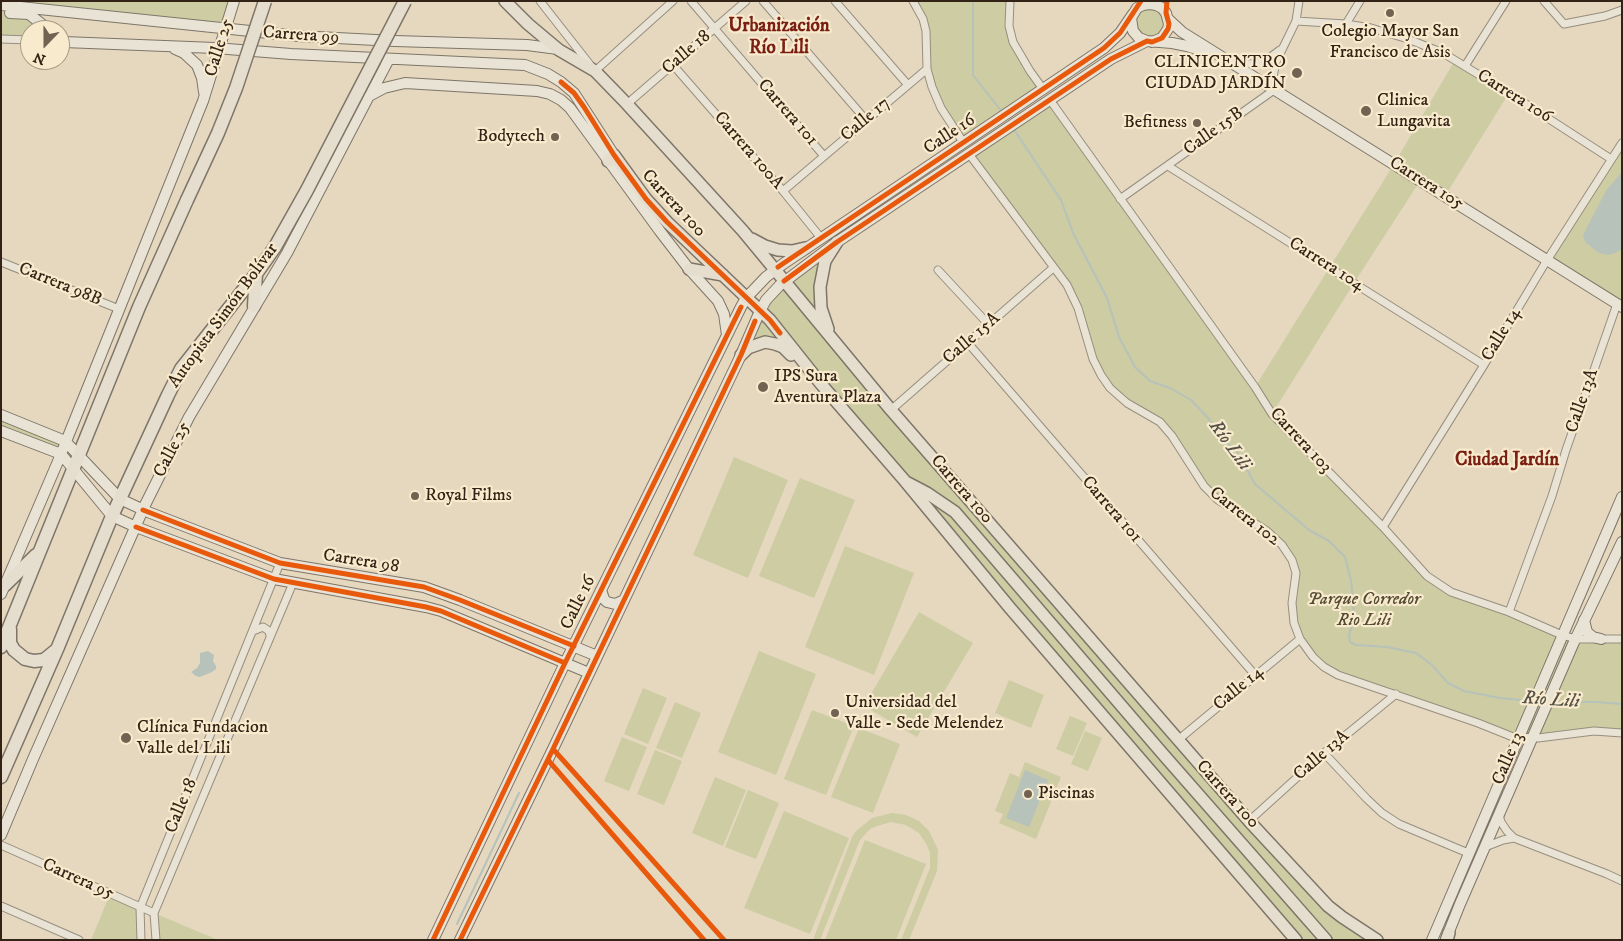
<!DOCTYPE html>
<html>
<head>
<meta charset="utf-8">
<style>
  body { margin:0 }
  #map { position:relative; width:1623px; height:941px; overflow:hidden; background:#e5d8bf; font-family:"IM FELL DW Pica",serif }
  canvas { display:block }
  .frame { position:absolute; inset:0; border:2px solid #332317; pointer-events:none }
  .north { position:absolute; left:20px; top:20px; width:50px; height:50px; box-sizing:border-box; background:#f8eacc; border:1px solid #a99a84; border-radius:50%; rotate:202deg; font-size:14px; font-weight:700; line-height:20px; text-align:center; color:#332317 }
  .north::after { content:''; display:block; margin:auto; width:18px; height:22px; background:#716252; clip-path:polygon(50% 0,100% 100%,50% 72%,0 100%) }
</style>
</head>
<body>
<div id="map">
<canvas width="1623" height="941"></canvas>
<div class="frame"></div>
<div class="north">N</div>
</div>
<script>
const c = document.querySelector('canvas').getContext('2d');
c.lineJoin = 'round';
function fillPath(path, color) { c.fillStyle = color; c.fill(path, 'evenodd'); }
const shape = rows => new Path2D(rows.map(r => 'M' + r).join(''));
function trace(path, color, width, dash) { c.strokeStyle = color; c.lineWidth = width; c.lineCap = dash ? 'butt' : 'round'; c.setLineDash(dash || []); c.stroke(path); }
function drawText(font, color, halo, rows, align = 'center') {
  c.font = font + ' "IM FELL DW Pica",serif'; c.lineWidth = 4.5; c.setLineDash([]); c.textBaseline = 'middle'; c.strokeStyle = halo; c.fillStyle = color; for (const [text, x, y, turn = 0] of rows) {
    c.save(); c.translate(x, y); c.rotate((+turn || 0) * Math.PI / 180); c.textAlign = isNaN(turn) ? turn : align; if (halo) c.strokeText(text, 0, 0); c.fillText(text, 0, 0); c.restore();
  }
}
fillPath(shape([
  [1,1,234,1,225,30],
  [913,1,1010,1,1013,42,1043,89,963,142,932,87,926,31],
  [1150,4,1162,8,1165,34,1143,40,1131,18],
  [1,12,29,14,49,30,30,30,30,40,1,39],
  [1455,60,1509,93,1445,196,1420,181,1354,283,1272,414,1427,576,1451,592,1562,635,1622,639,1622,733,1608,731,1518,738,1338,675,1313,657,1294,623,1296,573,1282,545,1218,500,1160,422,1127,403,1101,375,1067,285,969,154,1050,100,1255,387,1394,164],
  [1622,143,1622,307,1547,260],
  [837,242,820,287,832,340,1328,906,1377,940,1296,940,821,384,783,347,748,348,766,300],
  [1,415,65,441,61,454,1,431],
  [734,457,788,480,748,578,693,555],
  [800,478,855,500,814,598,759,576],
  [845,546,914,573,874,675,805,647],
  [919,612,973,643,917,737,864,706],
  [759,651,816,674,776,775,718,752],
  [1009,680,1044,695,1031,728,995,713],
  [643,688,667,698,648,744,624,734],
  [675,702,701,713,682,758,656,748],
  [812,710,854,726,826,795,784,779],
  [1070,716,1087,723,1073,756,1056,749],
  [859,728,900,744,873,813,831,797],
  [1085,731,1102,738,1088,771,1071,764],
  [622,737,647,747,629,791,604,781],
  [655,750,682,761,664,805,637,794],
  [1025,762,1061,777,1036,839,999,823,1003,814,995,811,1010,773,1019,777],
  [715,777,746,790,723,846,692,833],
  [748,790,779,803,756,859,725,847],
  [784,811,849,838,810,934,744,908],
  [892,813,906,815,919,821,929,831,938,850,937,871,909,940,901,940,930,868,930,853,927,845,919,833,906,825,891,822,877,826,870,829,860,840,820,940,813,940,852,837,856,831,872,818],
  [865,840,926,864,896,940,825,940],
  [110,894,140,908,141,940,91,940],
  [154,913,218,940,156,940]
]), '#cdcca3');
fillPath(shape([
  [1622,172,1622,249,1615,253,1607,255,1599,253,1585,242,1583,235,1606,191],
  [208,651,214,655,213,661,216,666,216,669,212,672,200,677,196,676,191,672,197,668,200,663,200,653],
  [1025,770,1048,780,1029,827,1006,818]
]), '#b6c2ba');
trace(shape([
  [973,1,973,75,1002,112],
  [1013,128,1061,200,1073,233,1107,298,1119,337,1135,367,1150,381,1170,388,1191,400,1209,419,1218,435,1237,452,1255,484,1309,530,1329,541,1345,557,1351,580,1353,602,1354,618,1349,635,1350,642,1356,645,1387,647,1416,653,1432,665,1448,683,1464,691,1500,698,1530,701],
  [1552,702,1596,702,1622,704],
  [457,924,519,793]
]), '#b6c2ba', 2);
const street = shape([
  [540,1,595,71,673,1],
  [691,1,824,156],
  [763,1,866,120],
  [835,1,908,85],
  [913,1,923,19,926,31,927,69,932,87,941,108,963,142],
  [1010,1,1009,26,1013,42,1030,71,1043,89],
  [1544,1,1564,24,1605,16,1622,10],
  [1296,21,1346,24,1371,28,1408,39,1443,53,1509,93,1611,159],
  [1346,24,1360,1],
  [1,39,30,40],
  [1235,63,1254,64,1265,61,1280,50],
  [673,65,783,191,821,238],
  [1465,66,1506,1],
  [1050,100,1255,387,1272,414,1383,527,1427,576,1451,592,1509,612,1562,635,1576,639,1622,639],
  [627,104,746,1],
  [969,154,1067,285,1078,308,1093,359,1101,375,1110,388,1127,403,1160,422,1172,436,1204,486,1218,500,1267,531,1282,545,1292,560,1296,573,1292,603,1294,623,1300,639,1313,657,1324,667,1338,675,1478,723,1513,737,1538,738,1594,731,1622,733],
  [1168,166,1484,365],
  [783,191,927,69],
  [1120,199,1274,90,1273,77,1276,62,1296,21,1299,1],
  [1,262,119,309],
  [938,270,989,325],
  [968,343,1255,675],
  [891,410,1053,268],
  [1383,527,1484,365,1544,265,1622,143],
  [1509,612,1552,496,1566,450,1617,304],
  [253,631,263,627,269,631,270,636],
  [1178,740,1300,639],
  [1324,753,1367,799,1382,813,1399,824,1468,853],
  [1499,815,1501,822,1507,831,1514,838,1607,874,1622,881],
  [1249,821,1324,753,1396,694],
  [1,845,154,913],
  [1485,847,1503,840,1514,838],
  [1,906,79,940],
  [141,940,140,908,280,563],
  [156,940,154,913,293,583]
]);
const secondary = shape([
  [1,5,298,36,395,41,527,45,558,49],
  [10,13,29,14,49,30],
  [1168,19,1182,32,1622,307],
  [60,39,64,42,215,48,291,54,525,65,548,74,561,82,574,93,614,155],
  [1152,42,1162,38,1168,29,1169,24,1166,13,1162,8,1156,5,1150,4,1143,5,1137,8,1131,18,1133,31,1139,38,1147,41,1172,43,1187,46,1208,53],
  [175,49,184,53,197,65,202,78,204,92],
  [370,95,389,59],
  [1,415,65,441,120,499,148,512,280,563,424,587,460,600,597,656],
  [1,431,61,454,112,516,136,527,274,579,426,607,441,611,589,673],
  [601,590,604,599,607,602,615,604,622,601],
  [1,594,59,459,203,101,234,1],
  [1584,620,1587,632,1593,637,1601,639],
  [1,835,33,759,145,505,189,417,287,253,369,96,384,88,405,83,537,91,550,94,561,100,570,108,659,230,689,269,718,301,724,314,727,335],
  [1446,939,1460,904,1574,642,1622,542],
  [433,940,565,663,741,307,746,298,766,277,783,264,1104,48,1120,33,1133,14],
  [460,940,553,749,741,355,760,311,766,300,780,285,837,242,1111,59,1147,41],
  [1432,940,1622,497]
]);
const primary = shape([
  [505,1,528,24,559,50,595,71,627,104,743,231,891,410,1249,821,1328,906,1342,917,1377,940],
  [608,161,614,155,646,199,667,222,770,320,821,384,905,481,1010,608,1296,940],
  [752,239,765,246,778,250,792,251,805,248],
  [689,269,723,275],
  [828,329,821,308,820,287,825,261,837,242],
  [741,355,748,348,765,342,775,344,783,347,791,355],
  [908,483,927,493,955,512,1162,753,1326,940],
  [1447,940,1449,933]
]);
const highway = shape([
  [254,306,256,274],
  [5,585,36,555],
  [10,629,10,643,14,650,25,659,34,661,44,660,55,651],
  [1,647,139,307,187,200],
  [1,777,58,647,112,516,168,395,181,369,256,274,275,247]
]);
trace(street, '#978e7e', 9);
trace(secondary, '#7e7568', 12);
trace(primary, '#7e7568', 14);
trace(highway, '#7e7568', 15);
trace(street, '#e9e3d6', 7);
trace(secondary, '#e9e3d6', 10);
trace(primary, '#e5decf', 11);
trace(highway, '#e5decf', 12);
const highwayBridge = shape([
  [187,200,218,133,236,88,265,1],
  [275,247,307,190,405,1]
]);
trace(highwayBridge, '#7e7568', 15, []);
trace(highwayBridge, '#e5decf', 12);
trace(shape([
  [561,82,574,93,584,107,614,155,646,199,667,222,770,320,780,333],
  [778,267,1104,48,1120,33,1141,1],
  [784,281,837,242,1111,59,1147,41,1152,42,1162,38,1168,29,1169,24,1166,13,1167,1],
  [143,510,280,563,424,587,460,600,574,646],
  [136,527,274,579,426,607,441,611,565,663],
  [553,749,724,940],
  [548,760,704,940],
  [433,940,565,663,741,307],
  [460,940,553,749,741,355,755,321]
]), '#e8590c', 5);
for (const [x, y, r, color] of [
  [1390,13,5,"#716252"],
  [1297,73,6,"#716252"],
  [1366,111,6,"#716252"],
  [1197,123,5,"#716252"],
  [555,137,5,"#716252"],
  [763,387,6,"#716252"],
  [415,496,5,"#716252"],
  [835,713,5,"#716252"],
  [126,738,6,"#716252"],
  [1028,794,5,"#716252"]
]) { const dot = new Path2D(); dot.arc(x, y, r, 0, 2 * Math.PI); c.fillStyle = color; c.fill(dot); trace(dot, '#f8eacc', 2); }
drawText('18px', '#332317', '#f8eacc', [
  ["Colegio Mayor San",1390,32,"center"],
  ["Francisco de Asis",1390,53,"center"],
  ["CLINICENTRO",1286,63,"right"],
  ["CIUDAD JARDÍN",1286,84,"right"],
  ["Clinica",1377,101],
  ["Lungavita",1377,122],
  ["Befitness",1187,123,"right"],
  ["Bodytech",545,137,"right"],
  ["IPS Sura",774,377],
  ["Aventura Plaza",774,398],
  ["Royal Films",425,496],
  ["Universidad del",845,703],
  ["Valle - Sede Melendez",845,724],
  ["Clínica Fundacion",137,728],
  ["Valle del Lili",137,749],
  ["Piscinas",1038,794]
], 'left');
drawText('18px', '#332317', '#f8eacc', [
  ["Carrera 99",301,36,4],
  ["Calle 25",220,48,-73],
  ["Calle 18",687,53,-41],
  ["Carrera 106",1514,97,32],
  ["Carrera 101",787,113,49],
  ["Calle 17",866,120,-40],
  ["Calle 15B",1214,132,-36],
  ["Calle 16",950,135,-34],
  ["Carrera 100A",748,151,49],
  ["Carrera 105",1426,184,32],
  ["Carrera 100",673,204,47],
  ["Carrera 104",1326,265,32],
  ["Carrera 98B",60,285,22],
  ["Autopista Simón Bolívar",224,316,-54],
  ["Calle 14",1502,335,-59],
  ["Calle 15A",972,339,-41],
  ["Calle 13A",1583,401,-71],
  ["Carrera 103",1300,441,47],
  ["Calle 25",173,450,-63],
  ["Carrera 100",961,490,49],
  ["Carrera 101",1111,510,49],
  ["Carrera 102",1244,517,38],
  ["Carrera 98",361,562,9],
  ["Calle 16",579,603,-64],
  ["Calle 14",1239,689,-40],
  ["Calle 13A",1322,756,-41],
  ["Calle 13",1509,759,-67],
  ["Carrera 100",1227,795,48],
  ["Calle 18",182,806,-68],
  ["Carrera 95",78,880,24]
]);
drawText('italic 18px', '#554b34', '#f8eacc', [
  ["Parque Corredor",1364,600],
  ["Rio Lili",1364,621]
]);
drawText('bold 19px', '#7a1f14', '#f8eacc', [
  ["Urbanización",779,27],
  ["Río Lili",779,49],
  ["Ciudad Jardín",1507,461]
]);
drawText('italic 19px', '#545047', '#f8eacc', [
  ["Río Lili",1229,446,54],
  ["Río Lili",1551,701,4]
]);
</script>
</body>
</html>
